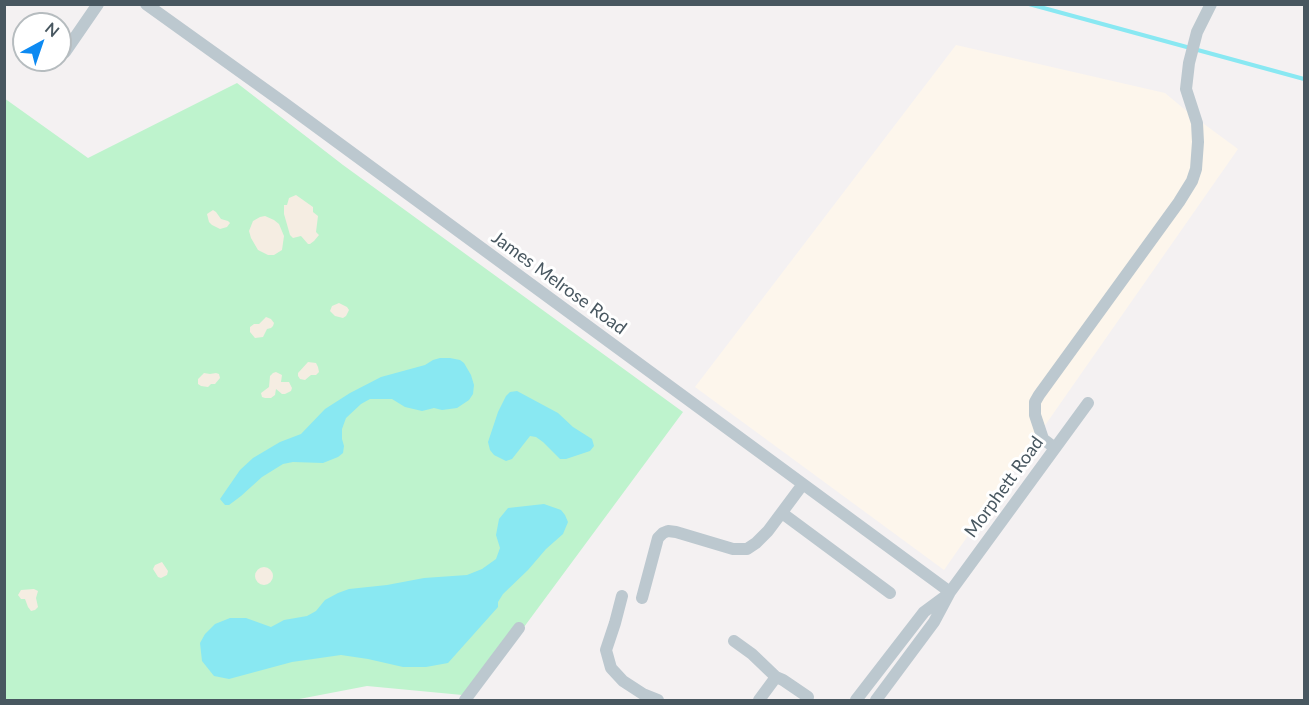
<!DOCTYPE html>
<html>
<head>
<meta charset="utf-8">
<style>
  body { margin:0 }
  #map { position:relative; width:1309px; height:705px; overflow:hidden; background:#f4f1f2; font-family:Lato,sans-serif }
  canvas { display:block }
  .frame { position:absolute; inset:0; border:6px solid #485760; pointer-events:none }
  .north { position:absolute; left:12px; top:12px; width:60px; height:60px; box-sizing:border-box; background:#fff; border:2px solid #b6bcbf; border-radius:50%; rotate:40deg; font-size:16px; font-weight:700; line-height:24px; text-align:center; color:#485760 }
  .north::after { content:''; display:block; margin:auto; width:21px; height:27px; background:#0d8af2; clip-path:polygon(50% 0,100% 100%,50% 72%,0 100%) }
</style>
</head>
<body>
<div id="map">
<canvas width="1309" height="705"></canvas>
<div class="frame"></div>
<div class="north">N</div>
</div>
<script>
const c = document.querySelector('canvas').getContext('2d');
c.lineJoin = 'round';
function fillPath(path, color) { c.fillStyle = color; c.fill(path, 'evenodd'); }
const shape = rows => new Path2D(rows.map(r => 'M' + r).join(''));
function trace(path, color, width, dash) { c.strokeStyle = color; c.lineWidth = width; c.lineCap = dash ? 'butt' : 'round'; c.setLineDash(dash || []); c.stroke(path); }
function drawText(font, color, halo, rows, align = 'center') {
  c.font = font + ' Lato,sans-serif'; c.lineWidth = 6; c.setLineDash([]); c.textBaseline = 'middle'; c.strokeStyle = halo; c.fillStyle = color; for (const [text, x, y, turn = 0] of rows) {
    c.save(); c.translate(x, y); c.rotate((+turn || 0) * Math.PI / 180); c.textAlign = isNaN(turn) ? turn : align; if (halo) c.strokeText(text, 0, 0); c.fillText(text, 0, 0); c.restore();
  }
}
fillPath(shape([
  [956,45,1165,93,1189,113,1238,149,944,570,695,387]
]), '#fdf6ec');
fillPath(shape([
  [237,83,343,165,683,412,473,696,367,686,294,700,5,700,4,98,88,158]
]), '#bef3cd');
fillPath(shape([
  [296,195,313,207,313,212,318,216,316,232,319,235,314,241,310,244,308,244,301,236,293,238,290,235,284,214,284,205,287,205,289,198],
  [213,210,216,212,221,219,228,221,230,223,227,227,220,229,212,225,209,222,207,214],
  [265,216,274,220,279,224,284,236,282,250,274,255,268,255,258,250,251,238,249,231,253,221,260,217],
  [339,303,347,307,349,310,346,316,343,318,335,316,330,311,332,306],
  [266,317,271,319,274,323,273,326,271,328,267,329,263,337,255,338,250,332,250,327,254,324,259,324],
  [308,362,316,363,318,367,319,372,316,375,311,375,305,380,300,379,298,376,298,373],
  [276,372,282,375,281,382,289,382,292,388,291,391,285,394,282,394,276,389,275,395,271,398,265,398,262,397,261,393,269,387,270,376,273,373],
  [204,373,210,374,216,373,219,374,220,378,215,384,211,384,208,387,201,386,198,384,198,379],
  [162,562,168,571,167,575,161,578,158,577,153,569,155,565],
  '255 576a9 9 0 1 1 18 0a9 9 0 1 1-18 0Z',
  [34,589,38,591,36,598,38,607,35,610,31,611,28,607,25,599,21,599,18,595,21,590]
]), '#f5ede2');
fillPath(shape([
  [440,358,450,358,460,360,464,363,471,375,474,385,473,394,469,400,457,408,442,410,434,408,422,411,405,407,392,399,370,399,361,404,346,418,342,429,342,439,344,446,343,453,338,457,323,463,293,462,283,464,262,477,241,496,229,505,225,505,220,499,240,470,253,458,280,442,301,434,325,409,350,393,381,377,425,365,433,360],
  [517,391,558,413,573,427,592,439,594,446,590,451,566,459,560,459,543,442,536,437,530,436,512,459,506,461,494,455,490,450,488,442,498,412,506,396,510,392],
  [544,504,561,510,565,515,568,522,563,534,546,549,528,570,503,594,498,602,498,607,448,663,426,667,403,667,368,659,341,655,292,662,229,679,214,676,202,661,200,643,205,634,215,624,230,618,246,618,271,627,284,620,307,616,316,611,325,600,338,593,349,589,387,585,424,578,467,575,482,569,496,559,500,548,496,535,499,519,508,508]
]), '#89e8f2');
trace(shape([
  [1029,4,1304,79]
]), '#89e8f2', 4);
trace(shape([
  [146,4,284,103,950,592],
  [65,52,98,4],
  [1055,448,1043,439,1035,415,1035,402,1039,395,1179,202,1192,181,1196,169,1198,142,1197,123,1186,89,1189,63,1197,32,1211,4],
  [782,513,890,593],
  [622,596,615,623,606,650,611,668,623,681,643,694,658,700],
  [642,598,658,538,663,533,668,531,676,532,733,549,747,549,756,543,768,531,803,484],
  [734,641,752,654,776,677,783,680,808,697],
  [465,700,519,628],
  [759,700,776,677],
  [856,700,924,612,947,595],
  [876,700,934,622,950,592,1088,403]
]), '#bcc8cf', 12);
drawText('18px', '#485760', '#fff', [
  ["James Melrose Road",559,283,36],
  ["Morphett Road",1004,487,-54]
]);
</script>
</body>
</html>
